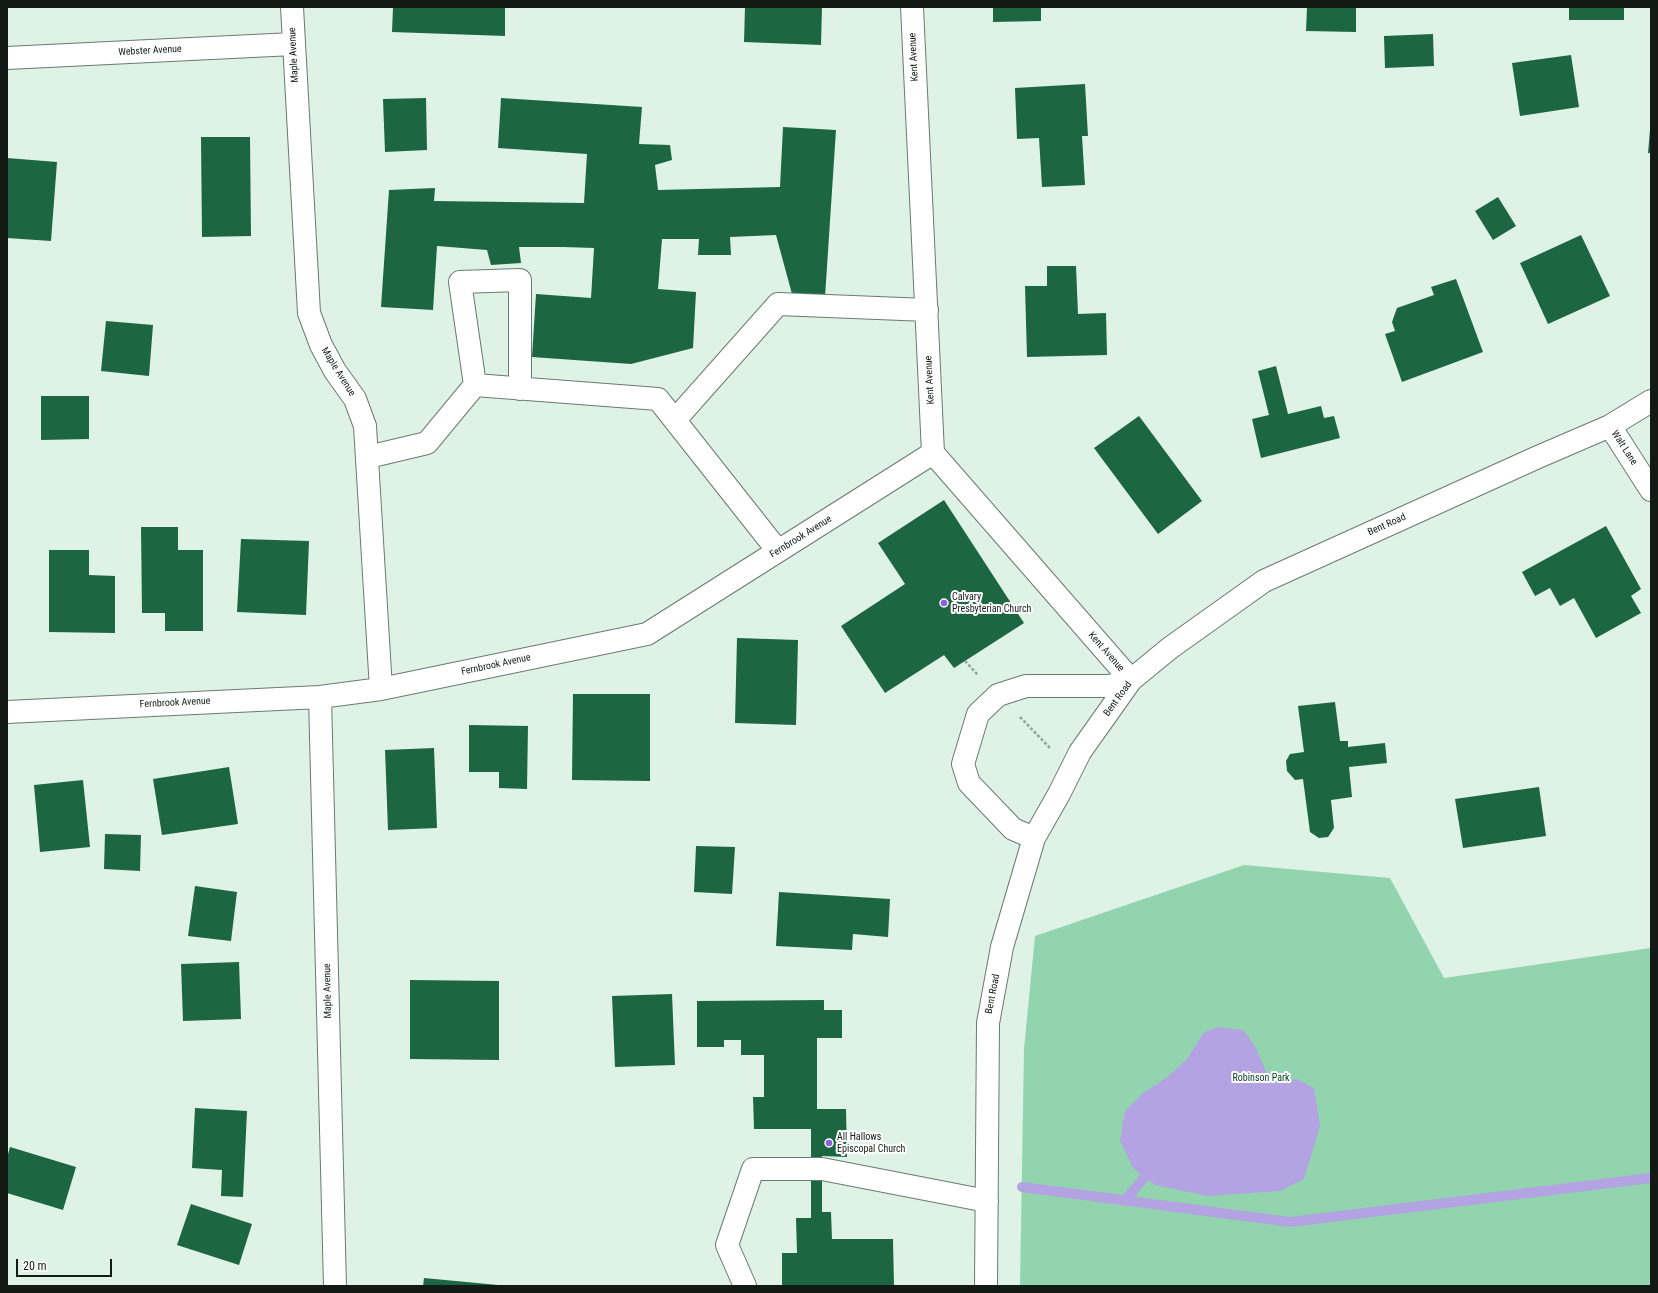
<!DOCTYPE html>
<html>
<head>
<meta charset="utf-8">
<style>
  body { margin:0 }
  #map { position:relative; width:1658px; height:1293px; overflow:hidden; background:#dff2e6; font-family:"Roboto Condensed",sans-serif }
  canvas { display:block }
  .frame { position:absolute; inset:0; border:8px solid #131915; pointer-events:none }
  .scale { position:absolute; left:16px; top:1259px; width:96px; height:18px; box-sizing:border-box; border:2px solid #131915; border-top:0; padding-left:5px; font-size:12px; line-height:14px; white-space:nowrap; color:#131915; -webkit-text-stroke:3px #fff; paint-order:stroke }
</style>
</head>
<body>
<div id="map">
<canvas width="1658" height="1293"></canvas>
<div class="frame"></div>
<div class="scale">20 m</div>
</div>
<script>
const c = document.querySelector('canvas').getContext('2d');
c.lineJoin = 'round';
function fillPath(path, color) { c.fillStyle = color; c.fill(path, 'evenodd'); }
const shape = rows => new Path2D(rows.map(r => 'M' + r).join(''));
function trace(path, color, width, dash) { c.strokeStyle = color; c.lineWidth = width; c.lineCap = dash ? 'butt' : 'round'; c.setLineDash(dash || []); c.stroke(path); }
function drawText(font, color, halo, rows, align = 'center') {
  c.font = font + ' "Roboto Condensed",sans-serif'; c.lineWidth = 4; c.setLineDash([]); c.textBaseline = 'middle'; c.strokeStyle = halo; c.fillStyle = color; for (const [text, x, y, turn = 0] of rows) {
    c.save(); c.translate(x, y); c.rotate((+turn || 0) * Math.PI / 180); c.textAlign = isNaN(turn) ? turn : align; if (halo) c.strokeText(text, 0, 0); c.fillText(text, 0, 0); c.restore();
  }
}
fillPath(shape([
  [1244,865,1390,878,1444,978,1651,948,1651,1286,1020,1286,1024,1049,1035,936]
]), '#92d4ad');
fillPath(shape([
  [1218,1027,1243,1030,1255,1046,1271,1083,1297,1079,1314,1088,1320,1126,1304,1179,1280,1191,1208,1196,1155,1185,1133,1168,1120,1140,1125,1111,1143,1093,1166,1078,1187,1059,1204,1032]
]), '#b3a3e3');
trace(shape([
  [1022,1187,1290,1222,1651,1178],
  [1125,1200,1145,1177]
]), '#b3a3e3', 10);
fillPath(shape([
  [393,7,505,7,505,36,392,32],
  [745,7,822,7,821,45,744,42],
  [993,7,1041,7,1041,21,993,22],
  [1307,7,1356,7,1356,32,1306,31],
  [1569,7,1624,7,1624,20,1569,20],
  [1433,34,1434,66,1385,68,1384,36],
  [1571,55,1579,107,1520,116,1512,63],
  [1085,84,1088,136,1082,136,1085,185,1042,187,1039,138,1017,139,1015,88],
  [426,98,427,150,385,152,383,99],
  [501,98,642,107,639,144,670,145,672,160,655,165,658,190,780,187,783,127,836,130,825,297,792,294,776,235,730,237,731,255,698,255,699,239,662,239,658,289,696,292,693,348,631,364,532,357,536,294,591,298,594,248,563,247,519,247,521,263,491,265,487,250,437,246,433,310,381,307,389,190,435,188,434,201,584,203,587,154,498,148],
  [1650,130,1651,130,1651,153,1648,153],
  [201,137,250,137,251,236,202,237],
  [7,158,57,162,51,241,7,238],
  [1498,197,1516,226,1493,240,1475,211],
  [1581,235,1610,296,1548,324,1520,263],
  [1047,266,1076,266,1078,314,1106,313,1107,355,1027,357,1025,286,1047,286],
  [1456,279,1483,352,1402,382,1385,334,1395,331,1392,322,1397,308,1434,295,1431,287],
  [106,321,153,325,149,376,101,371],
  [1276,366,1288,414,1321,406,1324,418,1334,416,1340,438,1261,458,1252,419,1269,415,1258,371],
  [41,396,89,396,89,439,41,440],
  [1139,416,1202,501,1158,534,1094,448],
  [944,500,1024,623,954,668,944,655,885,693,841,626,905,584,878,543],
  [1606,526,1641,589,1631,596,1641,613,1596,638,1574,598,1560,606,1550,588,1535,596,1522,572],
  [141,527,178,527,178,550,203,550,203,631,165,631,165,613,142,613],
  [241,539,309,541,306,615,237,612],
  [49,550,89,550,89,575,115,576,115,633,49,632],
  [737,638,798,640,796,725,735,723],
  [573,694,650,694,650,781,572,780],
  [1335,702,1340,741,1348,741,1348,747,1385,743,1387,763,1349,767,1352,797,1331,800,1334,828,1328,837,1319,838,1310,832,1303,779,1295,780,1287,771,1286,761,1290,754,1304,752,1298,706],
  [469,725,528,726,527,789,499,788,499,772,469,772],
  [434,748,437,828,388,830,385,750],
  [229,767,238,824,162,835,153,779],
  [83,780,90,847,40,852,34,785],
  [1539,787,1546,836,1463,848,1455,799],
  [105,834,141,835,140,871,104,869],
  [696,846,735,847,732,894,694,892],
  [195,886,237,892,231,941,188,936],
  [779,892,890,899,888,937,853,934,852,950,776,946],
  [239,962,241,1019,183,1021,181,964],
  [410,980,499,981,499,1060,410,1059],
  [672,994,675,1065,615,1067,612,996],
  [824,1000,824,1010,842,1010,842,1038,817,1038,817,1109,846,1109,847,1157,822,1156,822,1212,831,1212,832,1239,893,1239,894,1286,782,1285,782,1253,797,1253,796,1218,811,1218,811,1129,754,1129,753,1097,764,1097,764,1055,741,1055,741,1040,724,1040,724,1047,697,1047,697,1001],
  [195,1108,247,1111,243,1197,221,1196,222,1170,192,1168],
  [10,1147,76,1167,63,1210,7,1193,7,1158],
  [191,1204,252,1224,239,1265,177,1245],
  [424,1278,498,1285,498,1286,423,1286]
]), '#1c6642');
const minor = shape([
  [292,7,309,313,321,345,335,371,355,399,365,426,381,689],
  [912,7,933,453,1131,680,1109,686,1026,686,998,695,978,714,963,764,969,783,1013,829,1034,838],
  [7,58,293,44],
  [475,385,460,282,520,280,520,389],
  [675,420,778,304,927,310],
  [1610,426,1651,490],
  [368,457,427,443,475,385,658,399,778,551],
  [320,697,335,1286],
  [7,712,320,697,381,689,647,634,933,453],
  [745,1286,727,1245,753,1169,822,1169,987,1201],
  [986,1286,988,1023,1002,947,1034,838,1059,794,1080,752,1131,680,1170,648,1264,581,1538,457,1610,426,1651,401]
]);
trace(minor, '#6a7a70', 24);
trace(shape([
  [965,661,978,675],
  [1020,717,1050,748]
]), '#95a49b', 2.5, [3, 2]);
trace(minor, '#fff', 22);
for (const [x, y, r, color] of [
  [944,603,4,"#8a61db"],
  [829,1143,4,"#8a61db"]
]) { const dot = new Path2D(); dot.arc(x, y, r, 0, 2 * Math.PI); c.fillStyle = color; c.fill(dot); trace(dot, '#fff', 1.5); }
drawText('10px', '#131915', '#fff', [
  ["Webster Avenue",150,51,-3],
  ["Maple Avenue",294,55,-93],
  ["Kent Avenue",914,57,-93],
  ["Maple Avenue",338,372,58],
  ["Kent Avenue",930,380,-93],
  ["Walt Lane",1624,448,57],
  ["Bent Road",1387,525,-24],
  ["Fernbrook Avenue",801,537,-32],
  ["Kent Avenue",1106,652,49],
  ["Fernbrook Avenue",496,665,-12],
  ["Bent Road",1118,699,-54],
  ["Fernbrook Avenue",175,703,-3],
  ["Maple Avenue",328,991,-91],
  ["Bent Road",993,994,-79]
]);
drawText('10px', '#131915', '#fff', [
  ["Calvary",952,597],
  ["Presbyterian Church",952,609],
  ["All Hallows",837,1137],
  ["Episcopal Church",837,1149]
], 'left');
drawText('10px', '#003c22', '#fff', [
  ["Robinson Park",1261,1078]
]);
</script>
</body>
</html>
